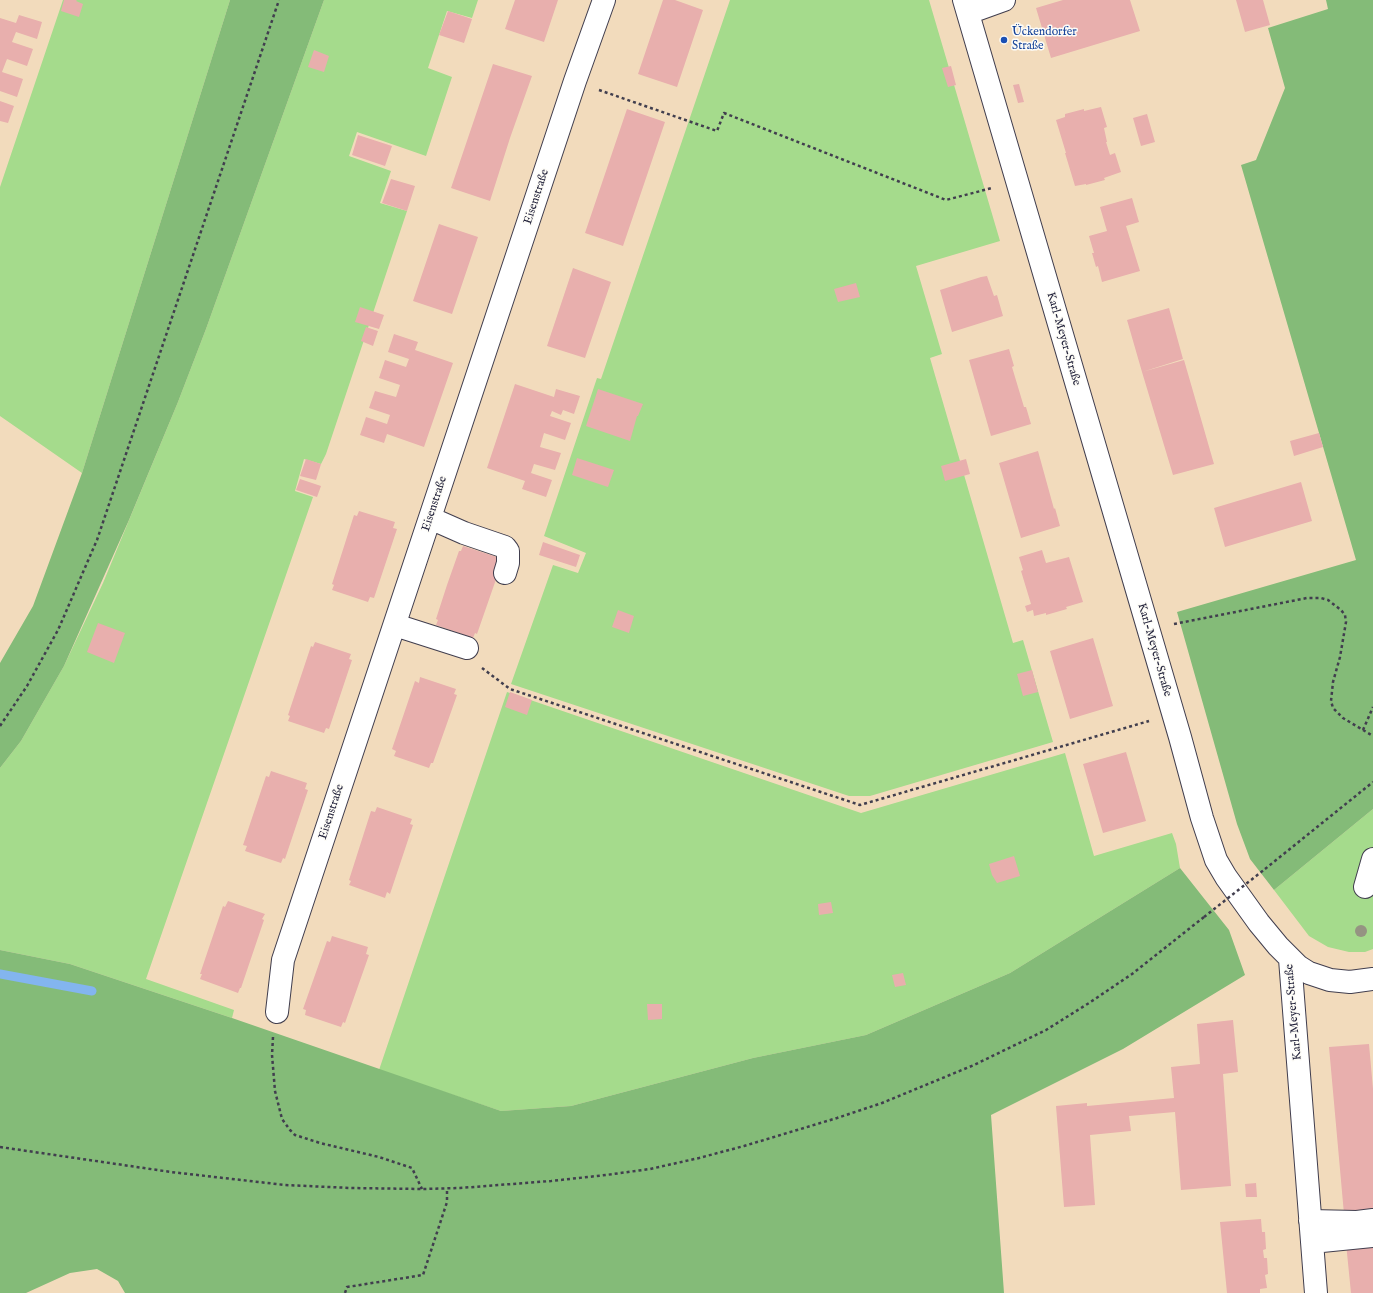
<!DOCTYPE html>
<html>
<head>
<meta charset="utf-8">
<style>
  body { margin:0 }
  canvas { display:block; background:#f2dbbc }
</style>
</head>
<body>
<canvas width="1373" height="1293"></canvas>
<script>
const c = document.querySelector('canvas').getContext('2d');
c.lineJoin = 'round';
function fillPath(path, color) { c.fillStyle = color; c.fill(path, 'evenodd'); }
const shape = rows => new Path2D(rows.map(r => 'M' + r).join(''));
function trace(path, color, width, dash) { c.strokeStyle = color; c.lineWidth = width; c.lineCap = dash ? 'butt' : 'round'; c.setLineDash(dash || []); c.stroke(path); }
function drawText(font, color, halo, rows, align = 'center') {
  c.font = font + ' "IM FELL English",serif'; c.lineWidth = 3; c.setLineDash([]); c.textBaseline = 'middle'; c.strokeStyle = halo; c.fillStyle = color; for (const [text, x, y, turn = 0] of rows) {
    c.save(); c.translate(x, y); c.rotate((+turn || 0) * Math.PI / 180); c.textAlign = isNaN(turn) ? turn : align; if (halo) c.strokeText(text, 0, 0); c.fillText(text, 0, 0); c.restore();
  }
}
fillPath(shape([
  [63,0,230,0,82,473,0,416,0,187],
  [324,0,478,0,472,18,447,11,428,68,452,77,426,156,357,132,349,156,391,171,380,203,407,211,326,454,321,464,304,459,295,491,313,497,146,979,234,1010,232,1018,70,964,0,950,0,768,21,741,64,666,103,583,178,402,206,329],
  [730,0,929,0,1000,241,916,266,942,354,930,358,1013,643,1023,640,1053,742,870,796,849,796,511,684,553,565,578,573,586,553,544,536,597,378,601,379],
  [507,692,861,813,1065,753,1094,856,1172,833,1176,844,1180,868,1010,973,866,1035,753,1058,571,1106,501,1111,379,1070],
  [1373,809,1373,949,1365,952,1349,952,1328,947,1309,936,1274,890]
]), '#a5db8c');
fillPath(shape([
  [230,0,324,0,206,329,178,402,129,520,64,666,21,741,0,768,0,663,33,606,82,473],
  [1326,0,1373,0,1373,809,1274,890,1250,859,1237,824,1177,612,1356,560,1241,165,1256,160,1285,88,1268,28,1328,9],
  [1180,868,1229,930,1245,975,1123,1049,991,1115,1004,1293,125,1293,118,1281,97,1269,70,1273,26,1293,0,1293,0,950,70,964,232,1018,501,1111,571,1106,753,1058,866,1035,1010,973]
]), '#84bb78');
trace(shape([
  [0,974,92,991]
]), '#83b5ef', 9);
fillPath(shape([
  [64,0,77,0,76,1,83,4,79,17,61,11],
  [515,0,558,0,544,42,505,29],
  [663,0,675,0,703,10,677,87,638,74],
  [1063,0,1130,0,1140,31,1051,58,1036,8],
  [1236,0,1263,0,1270,25,1245,32],
  [448,11,472,19,464,43,439,35],
  [19,15,42,22,37,39,16,32,12,42,33,49,27,66,7,59,2,72,23,79,17,97,0,91,0,18,16,23],
  [314,50,329,56,324,72,308,67],
  [493,64,532,76,510,138,490,201,451,188],
  [951,66,956,85,948,87,942,68],
  [1019,84,1024,102,1018,103,1013,85],
  [0,101,14,106,8,123,0,121],
  [1101,107,1107,127,1104,128,1107,142,1106,142,1110,155,1115,153,1121,172,1104,178,1105,180,1086,185,1086,184,1075,186,1065,153,1066,153,1056,120,1065,117,1065,114,1084,109,1084,111],
  [627,109,665,122,623,246,585,233],
  [1147,114,1155,142,1141,146,1133,118],
  [358,135,392,146,385,166,352,155],
  [391,179,415,186,407,211,382,203],
  [1132,198,1139,222,1126,226,1140,271,1102,282,1098,266,1096,267,1092,253,1094,253,1089,236,1107,231,1100,207],
  [439,224,478,237,452,314,413,301],
  [573,268,611,282,585,358,547,346],
  [987,276,994,296,997,295,1003,316,952,332,940,290,981,277],
  [856,283,860,297,838,302,834,289],
  [360,307,384,315,379,329,355,322],
  [1169,308,1183,359,1142,372,1127,320],
  [366,327,378,331,373,346,361,341],
  [394,334,418,342,415,350,453,363,424,447,387,434,384,443,360,435,366,417,387,424,390,415,369,408,375,391,396,397,400,385,379,378,385,360,406,367,409,359,388,352],
  [1009,349,1014,366,1012,367,1024,407,1026,407,1031,424,991,436,969,360],
  [1184,360,1214,464,1173,475,1142,372],
  [515,384,554,397,556,389,580,396,574,414,563,410,561,415,552,411,550,416,571,423,565,440,544,433,540,447,561,453,555,470,534,464,531,473,552,480,546,497,522,489,525,481,487,468],
  [598,389,643,404,638,416,637,416,630,441,586,426],
  [1319,433,1323,447,1294,456,1290,441],
  [1038,451,1054,509,1055,508,1060,526,1021,538,999,463],
  [577,458,614,470,608,487,572,475],
  [306,459,321,464,316,480,300,476],
  [966,459,970,474,945,481,941,466],
  [300,479,321,486,317,497,296,490],
  [1301,482,1312,521,1225,547,1214,508],
  [359,511,395,522,393,528,397,529,374,598,370,597,368,602,332,590,334,585,332,584,354,515,357,516],
  [543,542,580,555,576,567,539,555],
  [463,546,500,558,501,565,477,634,475,633,473,638,436,625,438,620,436,619,447,585,459,551,461,551],
  [1042,550,1046,563,1069,557,1083,602,1066,607,1067,609,1046,615,1046,613,1034,616,1033,610,1027,612,1025,606,1031,604,1021,571,1023,570,1019,557],
  [618,610,634,616,629,633,612,627],
  [98,623,125,633,114,663,87,652],
  [1093,638,1113,706,1070,719,1050,651],
  [315,642,351,654,349,659,352,660,329,729,326,728,324,733,288,721,290,716,288,715,311,646,313,647],
  [1032,670,1038,692,1023,696,1017,674],
  [420,677,456,689,454,694,457,695,433,763,431,763,429,768,394,756,396,751,392,749,415,681,419,683],
  [510,692,532,700,527,715,505,707],
  [1126,752,1146,821,1103,833,1083,764],
  [271,771,307,783,305,789,308,790,285,859,283,858,281,863,245,851,247,846,243,845,266,776,269,777],
  [377,807,412,819,410,824,413,825,390,894,387,892,385,898,349,885,351,881,349,880,371,811,375,812],
  [1014,856,1020,876,997,883,992,875,989,864],
  [228,901,265,914,262,919,264,920,241,988,240,988,238,993,200,979,202,974,200,974,223,906,225,907],
  [831,902,833,913,819,915,818,904],
  [332,936,368,947,366,954,369,955,345,1023,343,1022,341,1027,305,1015,306,1010,303,1009,327,941,330,942],
  [903,973,906,985,895,987,892,975],
  [647,1004,662,1004,662,1019,648,1020],
  [1233,1020,1238,1072,1223,1074,1231,1186,1181,1190,1175,1112,1129,1116,1131,1131,1090,1135,1095,1205,1064,1207,1056,1106,1087,1103,1087,1106,1174,1098,1171,1067,1200,1064,1197,1024],
  [1369,1044,1373,1089,1373,1212,1344,1214,1329,1047],
  [1256,1183,1257,1197,1246,1197,1245,1184],
  [1261,1219,1262,1232,1265,1232,1266,1249,1263,1250,1264,1258,1267,1258,1268,1274,1265,1275,1267,1288,1260,1289,1260,1293,1227,1293,1220,1222],
  [1373,1241,1373,1293,1351,1293,1346,1243]
]), '#e8afad');
const minor = shape([
  [964,0,1180,737,1202,818,1216,860,1226,877,1259,923,1278,946,1298,966,1309,973,1330,980,1350,982,1373,979],
  [968,13,1004,0],
  [430,518,464,533,505,547,508,551,508,563,505,573],
  [395,625,467,648],
  [1365,887,1373,859],
  [1290,959,1316,1293],
  [277,1012,283,960,575,81,604,0],
  [1310,1221,1357,1222,1373,1220],
  [1312,1242,1373,1236]
]);
trace(minor, '#413e4e', 24);
trace(shape([
  [599,90,717,131,724,113,946,200,992,188],
  [1174,624,1307,598,1321,598,1328,600,1341,610,1345,615,1346,622,1340,657,1333,682,1331,701,1333,708,1343,718,1373,736],
  [482,668,510,689,860,805,1149,721],
  [0,726,27,686,58,630,97,540,279,0],
  [1363,730,1373,707],
  [1265,869,1373,782],
  [273,1037,272,1055,275,1091,282,1119,290,1130,295,1135,320,1143,379,1157,412,1168,422,1189],
  [0,1147,171,1172,285,1185,351,1188,422,1189,460,1188,551,1181,606,1175,650,1169,699,1158,744,1146,837,1118,882,1103,974,1065,1046,1030,1089,1003,1132,974,1204,917],
  [345,1293,347,1287,423,1275,447,1202,447,1189]
]), '#413e4e', 2.5, [3, 3]);
trace(minor, '#fff', 22);
trace(shape([
  [1204,917,1265,869]
]), '#413e4e', 2.5, [3, 3]);
c.fillStyle = '#959482';
for (const [x, y] of [
  [1361,931]
]) { c.beginPath(); c.arc(x, y, 6, 0, 2 * Math.PI); c.fill(); }
for (const [x, y, r, color] of [
  [1004,40,4,"#1a4fb4"]
]) { const dot = new Path2D(); dot.arc(x, y, r, 0, 2 * Math.PI); c.fillStyle = color; c.fill(dot); trace(dot, '#fdfcf7', 1.5); }
drawText('12px', '#164399', '#fdfcf7', [
  ["Ückendorfer",1012,33],
  ["Straße",1012,47]
], 'left');
drawText('12px', '#22223b', '#fdfcf7', [
  ["Eisenstraße",537,197,-72],
  ["Karl-Meyer-Straße",1063,339,74],
  ["Eisenstraße",435,504,-72],
  ["Karl-Meyer-Straße",1154,650,74],
  ["Eisenstraße",332,812,-72],
  ["Karl-Meyer-Straße",1294,1012,-95]
]);
</script>
</body>
</html>
